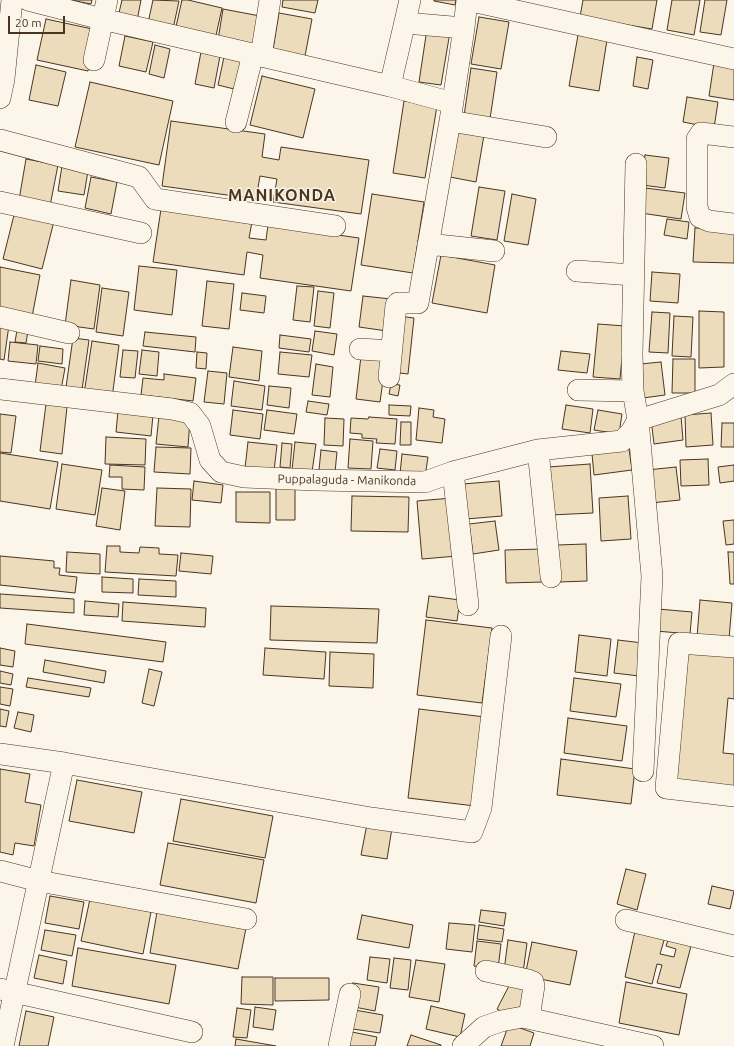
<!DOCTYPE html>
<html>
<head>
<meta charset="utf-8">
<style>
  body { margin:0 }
  #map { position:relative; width:734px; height:1046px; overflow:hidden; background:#fbf6e9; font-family:Ubuntu,sans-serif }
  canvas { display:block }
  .scale { position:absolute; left:8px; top:16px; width:57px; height:18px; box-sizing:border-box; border:2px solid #4a3520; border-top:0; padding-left:5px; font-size:12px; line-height:14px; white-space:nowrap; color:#4a3520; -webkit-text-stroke:3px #fbf6e9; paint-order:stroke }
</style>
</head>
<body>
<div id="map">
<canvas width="734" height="1046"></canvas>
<div class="scale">20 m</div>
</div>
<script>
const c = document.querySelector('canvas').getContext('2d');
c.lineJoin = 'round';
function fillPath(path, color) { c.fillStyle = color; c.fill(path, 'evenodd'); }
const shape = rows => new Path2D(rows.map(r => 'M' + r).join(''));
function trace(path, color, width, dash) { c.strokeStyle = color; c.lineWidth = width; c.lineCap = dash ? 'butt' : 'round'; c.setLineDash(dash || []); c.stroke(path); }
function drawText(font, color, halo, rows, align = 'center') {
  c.font = font + ' Ubuntu,sans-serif'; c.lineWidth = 3; c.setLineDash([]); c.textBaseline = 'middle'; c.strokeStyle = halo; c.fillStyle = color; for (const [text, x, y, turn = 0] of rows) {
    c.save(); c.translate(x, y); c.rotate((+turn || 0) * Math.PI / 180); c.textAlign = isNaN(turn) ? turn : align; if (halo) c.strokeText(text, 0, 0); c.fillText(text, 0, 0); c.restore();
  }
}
const building = shape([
  [71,0,92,0,91,4,71,0],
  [122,0,141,0,137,21,118,17,122,0],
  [153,0,179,1,173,29,148,23,153,0],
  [182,0,188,0,222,8,215,40,175,31,182,0],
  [283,0,318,0,315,13,282,7,283,0],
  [434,0,456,0,455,5,434,1,434,0],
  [583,0,657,0,652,29,580,17,583,0],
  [672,0,700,0,694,35,667,30,672,0],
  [705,0,727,0,721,35,700,32,705,0],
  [223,9,260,16,253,46,218,40,223,9],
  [279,13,312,19,305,56,273,50,279,13],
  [479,17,509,22,501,69,471,64,479,17],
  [46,19,97,30,88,71,37,60,46,19],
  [427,29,450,32,441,85,419,82,427,29],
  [578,35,607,40,599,91,569,86,578,35],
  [125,36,153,42,146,72,119,66,125,36],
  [155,45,170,49,164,78,149,74,155,45],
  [201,52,220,56,214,88,195,84,201,52],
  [224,57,248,62,242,91,218,85,224,57],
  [637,57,653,60,648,89,633,86,637,57],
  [714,63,734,67,734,100,709,96,714,63],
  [36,65,66,72,58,106,29,100,36,65],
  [471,68,497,72,490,119,464,116,471,68],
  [262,76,315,89,303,138,250,125,262,76],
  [90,82,173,101,159,165,75,147,90,82],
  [687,97,718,102,714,128,683,122,687,97],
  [404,101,437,106,425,178,393,173,404,101],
  [171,121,265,134,262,157,279,160,281,147,369,160,361,214,273,202,277,179,260,176,256,199,162,186,171,121],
  [458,130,484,135,476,182,450,177,458,130],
  [645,155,669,158,665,188,642,185,645,155],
  [26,159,58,165,50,206,19,200,26,159],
  [62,166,88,171,84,195,58,191,62,166],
  [91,177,117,182,111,214,85,208,91,177],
  [479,187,505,191,497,240,471,236,479,187],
  [645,188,685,193,681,219,641,213,645,188],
  [372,194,424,202,413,273,361,265,372,194],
  [512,194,536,199,528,245,504,241,512,194],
  [161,209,252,222,249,238,266,240,268,225,359,238,351,291,260,278,263,255,247,252,244,275,153,262,161,209],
  [15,211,54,221,42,269,3,259,15,211],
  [667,219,689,222,687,239,664,235,667,219],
  [695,228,734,229,734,263,693,262,695,228],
  [441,255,495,265,487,313,432,303,441,255],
  [139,266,177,270,172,315,134,310,139,266],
  [0,267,40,275,32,317,0,310,0,267],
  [652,272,680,274,678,303,650,301,652,272],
  [71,280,100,285,94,329,65,325,71,280],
  [207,281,234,284,229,329,202,326,207,281],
  [297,286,314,287,310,322,293,320,297,286],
  [102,288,129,292,123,336,96,332,102,288],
  [318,291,334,293,330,328,314,326,318,291],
  [242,293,266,296,264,313,240,310,242,293],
  [363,296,391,299,387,331,359,327,363,296],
  [699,311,724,312,724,367,699,368,699,311],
  [652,312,670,313,668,353,649,352,652,312],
  [398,316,414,318,408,374,391,372,398,316],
  [674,316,693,317,691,357,672,356,674,316],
  [0,323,9,325,4,360,0,359,0,323],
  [18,324,29,325,26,343,15,342,18,324],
  [598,324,625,326,620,379,593,377,598,324],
  [315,331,337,334,334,355,312,351,315,331],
  [145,332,196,337,195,352,143,346,145,332],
  [280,335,311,339,309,352,279,348,280,335],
  [73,338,89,340,81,397,65,394,73,338],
  [92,341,119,345,112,398,84,394,92,341],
  [10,342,38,345,36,364,8,361,10,342],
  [40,346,63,349,62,364,38,361,40,346],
  [233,347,262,351,259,381,229,377,233,347],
  [123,350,138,351,135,378,120,377,123,350],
  [142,350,159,352,157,376,139,374,142,350],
  [561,351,590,354,587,373,558,370,561,351],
  [197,352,207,353,206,369,196,368,197,352],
  [280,352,312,355,309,377,278,374,280,352],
  [361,356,386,359,380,402,356,399,361,356],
  [673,359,695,359,695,393,672,393,673,359],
  [661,362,665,395,643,398,640,364,661,362],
  [38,363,65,368,61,390,35,386,38,363],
  [316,364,333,367,330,397,312,395,316,364],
  [208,371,227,373,224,404,204,402,208,371],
  [164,374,196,378,193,401,141,395,143,378,164,380,164,374],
  [234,381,265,386,262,410,231,406,234,381],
  [391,384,400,385,398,396,389,394,391,384],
  [269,386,291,388,289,408,267,405,269,386],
  [308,401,329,404,327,415,306,412,308,401],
  [46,404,67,407,62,454,40,451,46,404],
  [389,405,411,406,410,416,389,415,389,405],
  [566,405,593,409,590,433,562,429,566,405],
  [419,408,434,410,433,417,445,419,442,443,416,440,419,408],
  [233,410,263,414,260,439,230,435,233,410],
  [267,410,297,414,294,434,264,430,267,410],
  [598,410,622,414,619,434,594,430,598,410],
  [118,411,153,415,151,436,116,432,118,411],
  [711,413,713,445,686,447,685,415,711,413],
  [0,414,16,416,11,453,0,452,0,414],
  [159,416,190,419,188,447,156,444,159,416],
  [681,416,683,440,654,444,651,419,681,416],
  [369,417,397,419,395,444,376,443,377,439,362,438,362,434,350,433,351,418,368,419,369,417],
  [325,418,344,419,343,446,324,445,325,418],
  [401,422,411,422,411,445,400,445,401,422],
  [722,423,734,423,734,447,721,447,722,423],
  [106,437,146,439,145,465,105,464,106,437],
  [350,439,373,441,371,469,348,468,350,439],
  [248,442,277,445,274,471,245,468,248,442],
  [295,442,316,444,312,472,292,470,295,442],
  [282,443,292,444,290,468,280,467,282,443],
  [156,447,191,448,190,474,154,472,156,447],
  [380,449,397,451,395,470,377,468,380,449],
  [629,449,632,470,594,475,592,454,629,449],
  [321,450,337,452,335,472,319,470,321,450],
  [0,453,58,462,50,509,0,501,0,453],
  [402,454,428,457,425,477,400,474,402,454],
  [708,459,709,485,681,486,680,460,708,459],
  [62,464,102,470,95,515,56,509,62,464],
  [590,464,593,513,550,515,548,467,590,464],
  [110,465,145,467,144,490,122,489,122,477,109,477,110,465],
  [734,465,734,481,720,483,718,467,734,465],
  [676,467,680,500,651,503,647,470,676,467],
  [194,481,223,485,221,503,192,500,194,481],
  [499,481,502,516,466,519,463,484,499,481],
  [276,485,295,485,295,520,276,520,276,485],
  [102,488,125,491,120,530,96,526,102,488],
  [157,488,191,489,190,527,155,526,157,488],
  [236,492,270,492,270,523,236,522,236,492],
  [352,496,409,497,408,532,351,531,352,496],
  [628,496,631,539,601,541,599,498,628,496],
  [452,498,457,556,422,559,417,501,452,498],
  [734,520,734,544,726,545,723,521,734,520],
  [495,521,499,550,473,554,469,524,495,521],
  [586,544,587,581,559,582,557,545,586,544],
  [107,546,120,546,120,552,139,553,140,547,159,548,159,554,178,555,176,576,105,572,107,546],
  [542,549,543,582,506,583,505,550,542,549],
  [67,552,100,554,100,574,66,572,67,552],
  [728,552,734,552,734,584,730,584,728,552],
  [181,553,213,556,211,574,179,571,181,553],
  [0,556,54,561,54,568,60,568,59,575,77,577,75,593,0,585,0,556],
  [102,577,133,579,133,593,102,592,102,577],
  [139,579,176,581,176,597,138,595,139,579],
  [0,594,74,599,74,613,0,608,0,594],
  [429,596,460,600,457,621,426,617,429,596],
  [700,600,732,603,729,639,697,637,700,600],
  [85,601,119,604,118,617,84,615,85,601],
  [123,602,206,608,205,627,122,621,123,602],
  [271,606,379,609,377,643,270,640,271,606],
  [658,609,692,612,690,634,656,631,658,609],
  [426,620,492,628,482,703,417,695,426,620],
  [27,624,166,642,163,662,25,644,27,624],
  [579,635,611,639,607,676,575,672,579,635],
  [618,640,643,643,639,676,614,673,618,640],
  [0,648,15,651,13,667,0,665,0,648],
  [265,648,326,652,324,679,263,675,265,648],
  [688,649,734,653,734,699,728,698,723,753,734,754,734,794,676,789,688,649],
  [330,652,374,654,373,688,329,686,330,652],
  [45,660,106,671,104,683,43,672,45,660],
  [149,669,162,672,154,706,142,703,149,669],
  [0,671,13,674,11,685,0,683,0,671],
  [28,678,91,688,89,697,26,687,28,678],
  [574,678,621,684,616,717,570,711,574,678],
  [0,687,13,689,10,706,0,704,0,687],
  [0,709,9,711,6,727,0,726,0,709],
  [419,709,485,717,475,806,408,798,419,709],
  [18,712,34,715,31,732,14,728,18,712],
  [568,718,627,726,622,761,564,753,568,718],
  [561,759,635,769,631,804,557,795,561,759],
  [0,769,30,774,25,802,41,805,34,846,15,843,13,855,0,852,0,769],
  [77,780,142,792,134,833,69,821,77,780],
  [181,799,273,816,265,858,173,841,181,799],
  [367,824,392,828,387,859,361,855,367,824],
  [168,843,264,860,256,903,160,885,168,843],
  [626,869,646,874,637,910,617,904,626,869],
  [712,886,734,891,730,909,708,904,712,886],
  [50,896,84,902,79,929,45,923,50,896],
  [90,899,151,912,143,954,81,941,90,899],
  [481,910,506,913,504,926,479,922,481,910],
  [157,912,246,928,238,969,150,953,157,912],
  [362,915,413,925,409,948,357,939,362,915],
  [449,923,475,925,472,952,446,949,449,923],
  [479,925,504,929,502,942,477,939,479,925],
  [45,930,76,935,72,956,41,950,45,930],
  [635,931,665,937,660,954,674,957,676,949,666,946,668,940,691,946,680,988,657,983,662,965,657,964,652,984,625,977,635,931],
  [508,940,527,943,523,973,504,971,508,940],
  [477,941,501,944,498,969,474,966,477,941],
  [532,942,577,951,570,985,525,976,532,942],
  [78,948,176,965,169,1004,72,986,78,948],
  [39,955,67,961,63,984,34,978,39,955],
  [370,957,390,959,387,983,367,980,370,957],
  [394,958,411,960,408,990,390,988,394,958],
  [416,960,445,964,439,1002,409,997,416,960],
  [242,977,273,977,273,1005,241,1004,242,977],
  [275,978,329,978,329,1000,275,1001,275,978],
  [511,982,530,987,514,1018,497,1009,511,982],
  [626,982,687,994,679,1035,619,1023,626,982],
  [353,983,379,987,375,1011,349,1006,353,983],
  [431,1006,465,1014,460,1037,426,1029,431,1006],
  [255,1007,276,1010,273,1030,253,1027,255,1007],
  [237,1008,251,1010,247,1038,233,1037,237,1008],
  [349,1009,383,1015,380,1033,346,1028,349,1009],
  [26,1011,54,1017,48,1046,19,1046,26,1011],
  [509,1024,534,1033,530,1046,501,1046,509,1024],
  [347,1031,377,1037,375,1046,344,1046,347,1031],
  [411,1035,441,1045,441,1046,407,1046,411,1035],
  [236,1039,276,1046,235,1046,236,1039]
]);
fillPath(building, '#ecdcbc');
trace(building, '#4a3520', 1);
const minor = shape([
  [28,0,102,19,390,86,453,103],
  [467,0,734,59],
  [405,23,464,28],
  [261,56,270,0],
  [94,60,107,0],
  [390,86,410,0],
  [0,98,4,79,12,0],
  [450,121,546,137],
  [236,122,253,54],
  [734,137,701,133,697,139,697,207,700,217,709,221,734,224],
  [0,140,139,177,155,199,335,226],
  [636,164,632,354,633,391,638,420,652,576,643,771],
  [0,202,141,233],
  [428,244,494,251],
  [577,271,633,275],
  [0,317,69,333],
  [360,349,391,351],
  [389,377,396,305,398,303,418,303,450,121,464,28,467,0],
  [0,389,172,409,190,413,200,426,210,460,221,472,244,477,315,480,425,482,453,472,538,450,622,441,631,432,638,420,719,395,734,384],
  [578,390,633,391],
  [538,450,551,577],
  [453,472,468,605],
  [734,647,679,643,666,788,734,796],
  [0,754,64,763,371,818,472,832,481,808,501,636],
  [0,871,39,881,246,919],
  [626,920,734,946],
  [486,971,528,980,533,982,534,986,529,1018],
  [0,989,192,1032],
  [3,1046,64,763],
  [339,1046,350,994],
  [463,1046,484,1027,501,1021,523,1017,653,1046]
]);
trace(minor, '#4a3520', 22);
trace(minor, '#fbf6e9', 21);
drawText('12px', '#4a3520', '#fbf6e9', [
  ["Puppalaguda - Manikonda",347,480,1]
]);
c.letterSpacing = '1px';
drawText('bold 16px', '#4a3520', '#fbf6e9', [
  ["MANIKONDA",282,196]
]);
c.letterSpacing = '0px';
</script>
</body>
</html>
